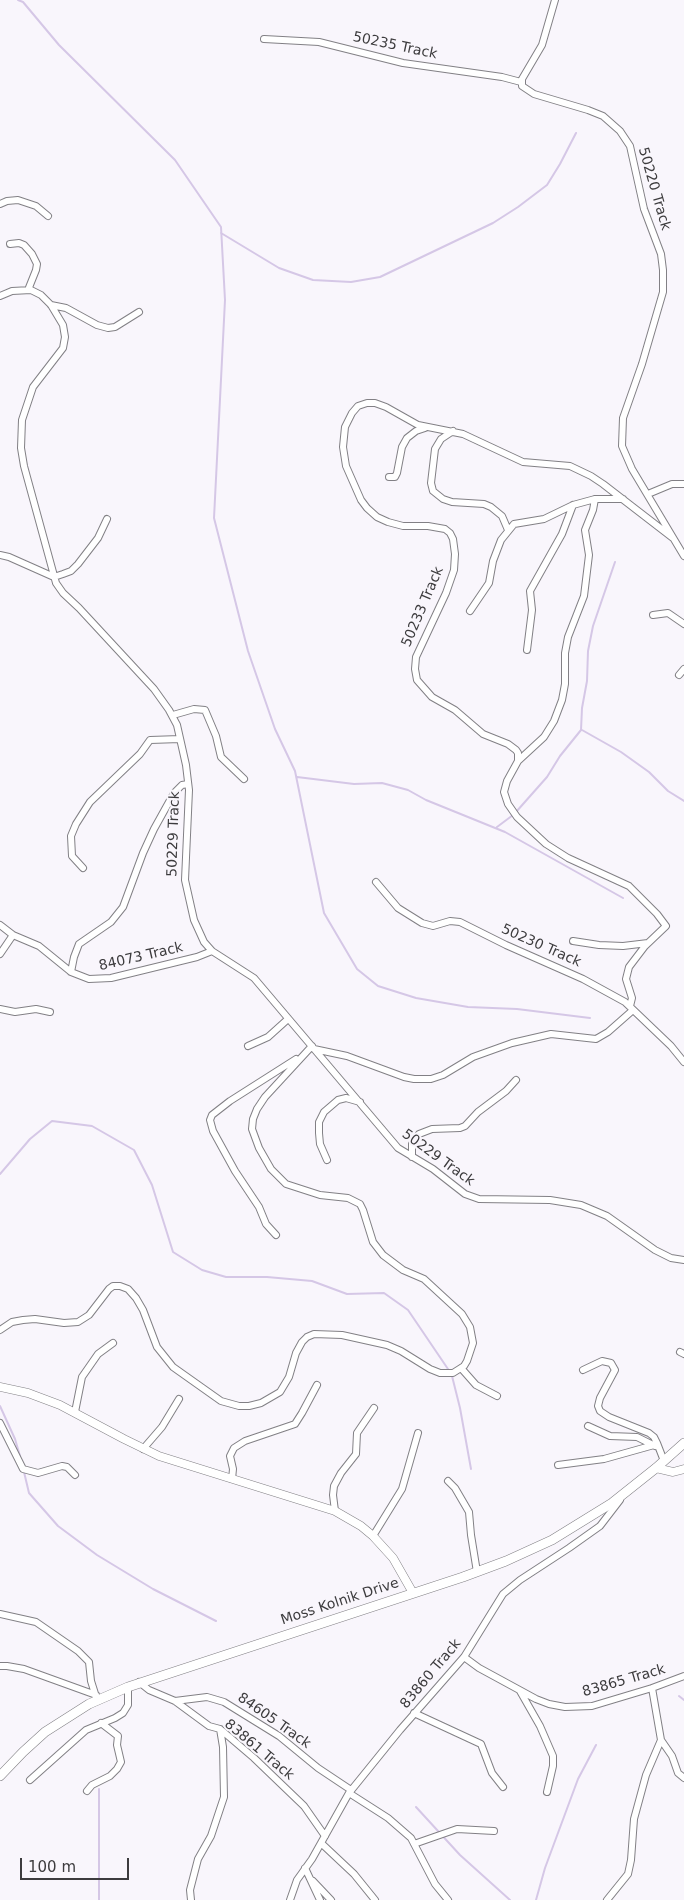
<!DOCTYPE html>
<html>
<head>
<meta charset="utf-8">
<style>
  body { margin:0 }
  #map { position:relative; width:684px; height:1900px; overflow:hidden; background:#f9f6fc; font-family:"DejaVu Sans",sans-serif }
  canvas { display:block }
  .scale { position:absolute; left:20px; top:1858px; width:109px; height:22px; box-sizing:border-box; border:2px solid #3d3c3e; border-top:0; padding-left:6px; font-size:15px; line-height:18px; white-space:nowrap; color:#3d3c3e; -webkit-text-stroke:4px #f9f6fc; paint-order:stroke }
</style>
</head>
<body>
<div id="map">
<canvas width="684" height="1900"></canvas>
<div class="scale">100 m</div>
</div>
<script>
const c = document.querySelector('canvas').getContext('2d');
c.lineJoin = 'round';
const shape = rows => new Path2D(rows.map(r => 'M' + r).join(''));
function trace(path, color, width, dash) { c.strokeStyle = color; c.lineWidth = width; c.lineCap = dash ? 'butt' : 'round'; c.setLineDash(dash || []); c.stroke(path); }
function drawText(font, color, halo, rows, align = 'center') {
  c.font = font + ' "DejaVu Sans",sans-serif'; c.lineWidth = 4; c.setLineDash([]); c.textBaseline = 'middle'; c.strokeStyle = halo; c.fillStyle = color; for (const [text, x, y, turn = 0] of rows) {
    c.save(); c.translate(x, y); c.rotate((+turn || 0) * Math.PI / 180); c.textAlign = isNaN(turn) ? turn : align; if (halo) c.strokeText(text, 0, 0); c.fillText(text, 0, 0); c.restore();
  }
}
trace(shape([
  [18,0,23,2,59,45,175,160,221,227,225,300,214,518,248,651,275,729,295,771,324,913,357,969,378,986,416,998,468,1007,517,1009,590,1018],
  [221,233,279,268,313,280,351,282,380,277,493,223,518,207,547,185,560,164,576,133],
  [582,730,621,752,649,772,668,791,684,801],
  [297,777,354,784,382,783,408,790,426,800,505,832,623,898],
  [516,812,547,777,560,756,581,730,582,708,587,681,588,651,593,626,615,562],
  [497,827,513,815],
  [0,1174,30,1139,52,1121,92,1126,134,1150,152,1185,173,1252,202,1270,226,1277,267,1277,312,1281,347,1294,384,1293,408,1310,450,1372],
  [452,1376,460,1408,471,1469],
  [0,1406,15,1439,20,1456],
  [24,1472,29,1493,58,1526,97,1555,153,1589,216,1621],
  [679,1696,684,1700],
  [416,1807,460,1855,510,1900],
  [99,1900,99,1789],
  [536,1900,545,1868,578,1779,596,1745]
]), '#d5c7e6', 2);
const minor = shape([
  [555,0,542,45,522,79,522,86,534,94,588,110,603,116,620,131,630,146,644,209,661,254,663,270,663,292,642,364,623,418,622,446,632,469,684,556],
  [264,39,319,42,403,63,502,77,521,82],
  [0,204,7,201,18,200,36,206,48,216],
  [10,244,19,243,24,245,32,254,37,264,36,270,28,290],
  [0,296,12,291,31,290,41,295,51,305,63,325,65,337,63,348,33,387,22,420,21,448,24,466,56,583,63,593,79,608,154,689,169,710,177,725,186,765,189,790,185,880,194,920,204,942,212,951,254,978,398,1148,433,1169,465,1194,479,1199,550,1200,581,1205,607,1216,655,1250,671,1258,684,1260],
  [51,305,66,308,97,325,108,328,115,327,139,312],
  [453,431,441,439,435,449,431,483,433,491,443,499,452,502,484,504,491,507,502,516,508,530],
  [389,477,395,477,397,473,402,447,407,438,416,431,425,428],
  [648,494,672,484,684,484],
  [0,555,9,557,54,577,63,574,71,571,78,564,98,538,107,519],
  [470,611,489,583,493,561,501,540,514,524,544,519,573,505,595,499,623,499],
  [653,615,668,613,684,624],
  [527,650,532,610,530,591,562,534,573,505],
  [679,675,684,669],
  [173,715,194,709,205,710,216,736,221,757,244,779],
  [518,761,544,737,554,721,562,700,565,684,565,653,568,637,584,596,589,555,585,530,593,510,595,499],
  [83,868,72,856,71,836,76,824,90,802,140,754,150,740,180,739],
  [376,882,398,908,422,923,433,926,450,921,460,922,506,945,583,979,625,1002,671,1046,684,1062],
  [0,925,13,935,39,946,71,972,89,979,111,978,197,957,212,951],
  [573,941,599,945,623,946,648,943],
  [0,954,13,935],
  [71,972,74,957,79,944,111,922,123,907,143,853,154,829,174,793,182,785,188,784],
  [630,1006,632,998,626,979,629,967,645,946,666,926,657,914,629,886,568,858,546,844,517,817,508,804,504,792,507,781,518,761,518,753,516,750,508,744,483,734,455,710,432,697,417,680,415,669,416,657,446,593,454,570,455,554,453,539,450,533,445,529,428,526,403,526,388,522,377,517,367,508,361,500,346,466,343,447,345,427,352,413,358,406,367,403,375,403,386,407,418,425,463,434,523,462,570,466,591,476,603,484,673,538],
  [0,1009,15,1012,36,1009,50,1012],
  [248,1046,268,1037,288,1019],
  [314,1049,347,1056,404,1077,414,1079,431,1079,443,1075,473,1057,512,1043,551,1034,596,1039,608,1032,633,1010],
  [412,1157,412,1144,419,1134,432,1129,460,1128,465,1126,478,1112,506,1091,516,1080],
  [327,1160,320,1144,319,1133,319,1122,324,1112,338,1100,346,1098,360,1102],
  [276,1235,266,1224,259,1207,235,1171,213,1131,210,1120,212,1115,230,1101,296,1059],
  [0,1330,12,1322,23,1320,35,1319,64,1323,78,1322,89,1315,109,1289,113,1286,120,1286,128,1289,136,1298,143,1310,157,1347,173,1367,221,1401,239,1406,249,1406,261,1403,280,1392,289,1377,296,1353,302,1342,307,1337,314,1334,342,1335,387,1345,401,1351,430,1369,440,1373,453,1373,464,1366,467,1361,473,1343,470,1327,462,1314,424,1279,403,1270,383,1255,373,1242,363,1210,360,1204,348,1198,320,1195,286,1184,271,1169,259,1148,252,1129,253,1119,257,1109,265,1097,312,1046],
  [680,1352,684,1354],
  [461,1368,476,1385,497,1396],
  [583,1370,602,1361,611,1363,615,1370,600,1398,598,1406,600,1411,609,1417,649,1433,654,1437,657,1443,664,1461],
  [75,1412,82,1377,98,1354,113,1343],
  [0,1423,23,1469,38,1473,62,1466,67,1467,75,1475],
  [588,1426,610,1436,637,1437,655,1446],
  [143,1449,162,1427,179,1399],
  [558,1465,604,1459,654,1445],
  [232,1479,233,1469,230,1456,234,1448,245,1441,295,1424,302,1413,317,1385],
  [448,1481,455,1488,469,1512,471,1535,477,1572],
  [335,1511,333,1495,334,1486,341,1473,356,1454,357,1433,374,1408],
  [373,1536,402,1489,418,1433],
  [0,1614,36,1622,78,1651,89,1662,91,1681,97,1700],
  [464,1657,479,1668,536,1699,549,1704,565,1707,592,1706,652,1688,684,1676],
  [0,1666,7,1666,24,1669,96,1695],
  [139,1682,149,1690,175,1701,209,1726,220,1729,254,1758,304,1806,325,1836],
  [652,1688,661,1740,672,1756,678,1773,684,1778],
  [520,1691,540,1726,553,1756,553,1766,547,1792],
  [175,1701,207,1697,224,1702,279,1736,318,1768,351,1790],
  [414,1713,481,1744,492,1773,503,1787],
  [30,1780,86,1730,115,1718,123,1713,128,1705,128,1687],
  [87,1791,92,1785,110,1776,117,1769,121,1762,117,1745,118,1736,101,1723],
  [349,1793,388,1818,411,1838,435,1884,448,1900],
  [321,1843,354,1874,375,1900],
  [414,1844,457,1829,494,1831],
  [305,1868,320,1900],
  [313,1881,331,1900],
  [191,1900,190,1890,198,1859,211,1836,224,1797,223,1747,220,1729],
  [290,1900,297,1880,312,1859,349,1793,400,1730,464,1657,503,1594,520,1580,569,1548,600,1526,620,1500],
  [607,1900,628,1874,631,1860,634,1819,646,1775,661,1740]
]);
const tertiary = shape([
  [0,1387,28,1393,60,1405,124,1439,159,1456,335,1511,361,1526,373,1536,393,1558,413,1593],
  [656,1468,673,1472,684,1469]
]);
const secondary = shape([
  [0,1776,23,1752,45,1732,89,1704,128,1687,463,1577,506,1561,552,1540,612,1503,656,1468,684,1443]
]);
trace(minor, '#828085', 8);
trace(tertiary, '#828085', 9);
trace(secondary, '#828085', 10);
trace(minor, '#fff', 6);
trace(tertiary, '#fff', 8);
trace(secondary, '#fff', 9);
drawText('14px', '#3d3c3e', '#f9f6fc', [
  ["50235 Track",395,46,12],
  ["50220 Track",654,189,74],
  ["50233 Track",423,607,-67],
  ["50229 Track",174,834,-88],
  ["50230 Track",541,946,24],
  ["84073 Track",141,957,-13],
  ["50229 Track",438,1158,36],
  ["Moss Kolnik Drive",340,1602,-18],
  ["83860 Track",431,1674,-50],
  ["83865 Track",624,1681,-16],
  ["84605 Track",274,1721,35],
  ["83861 Track",259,1750,40]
]);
</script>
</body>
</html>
